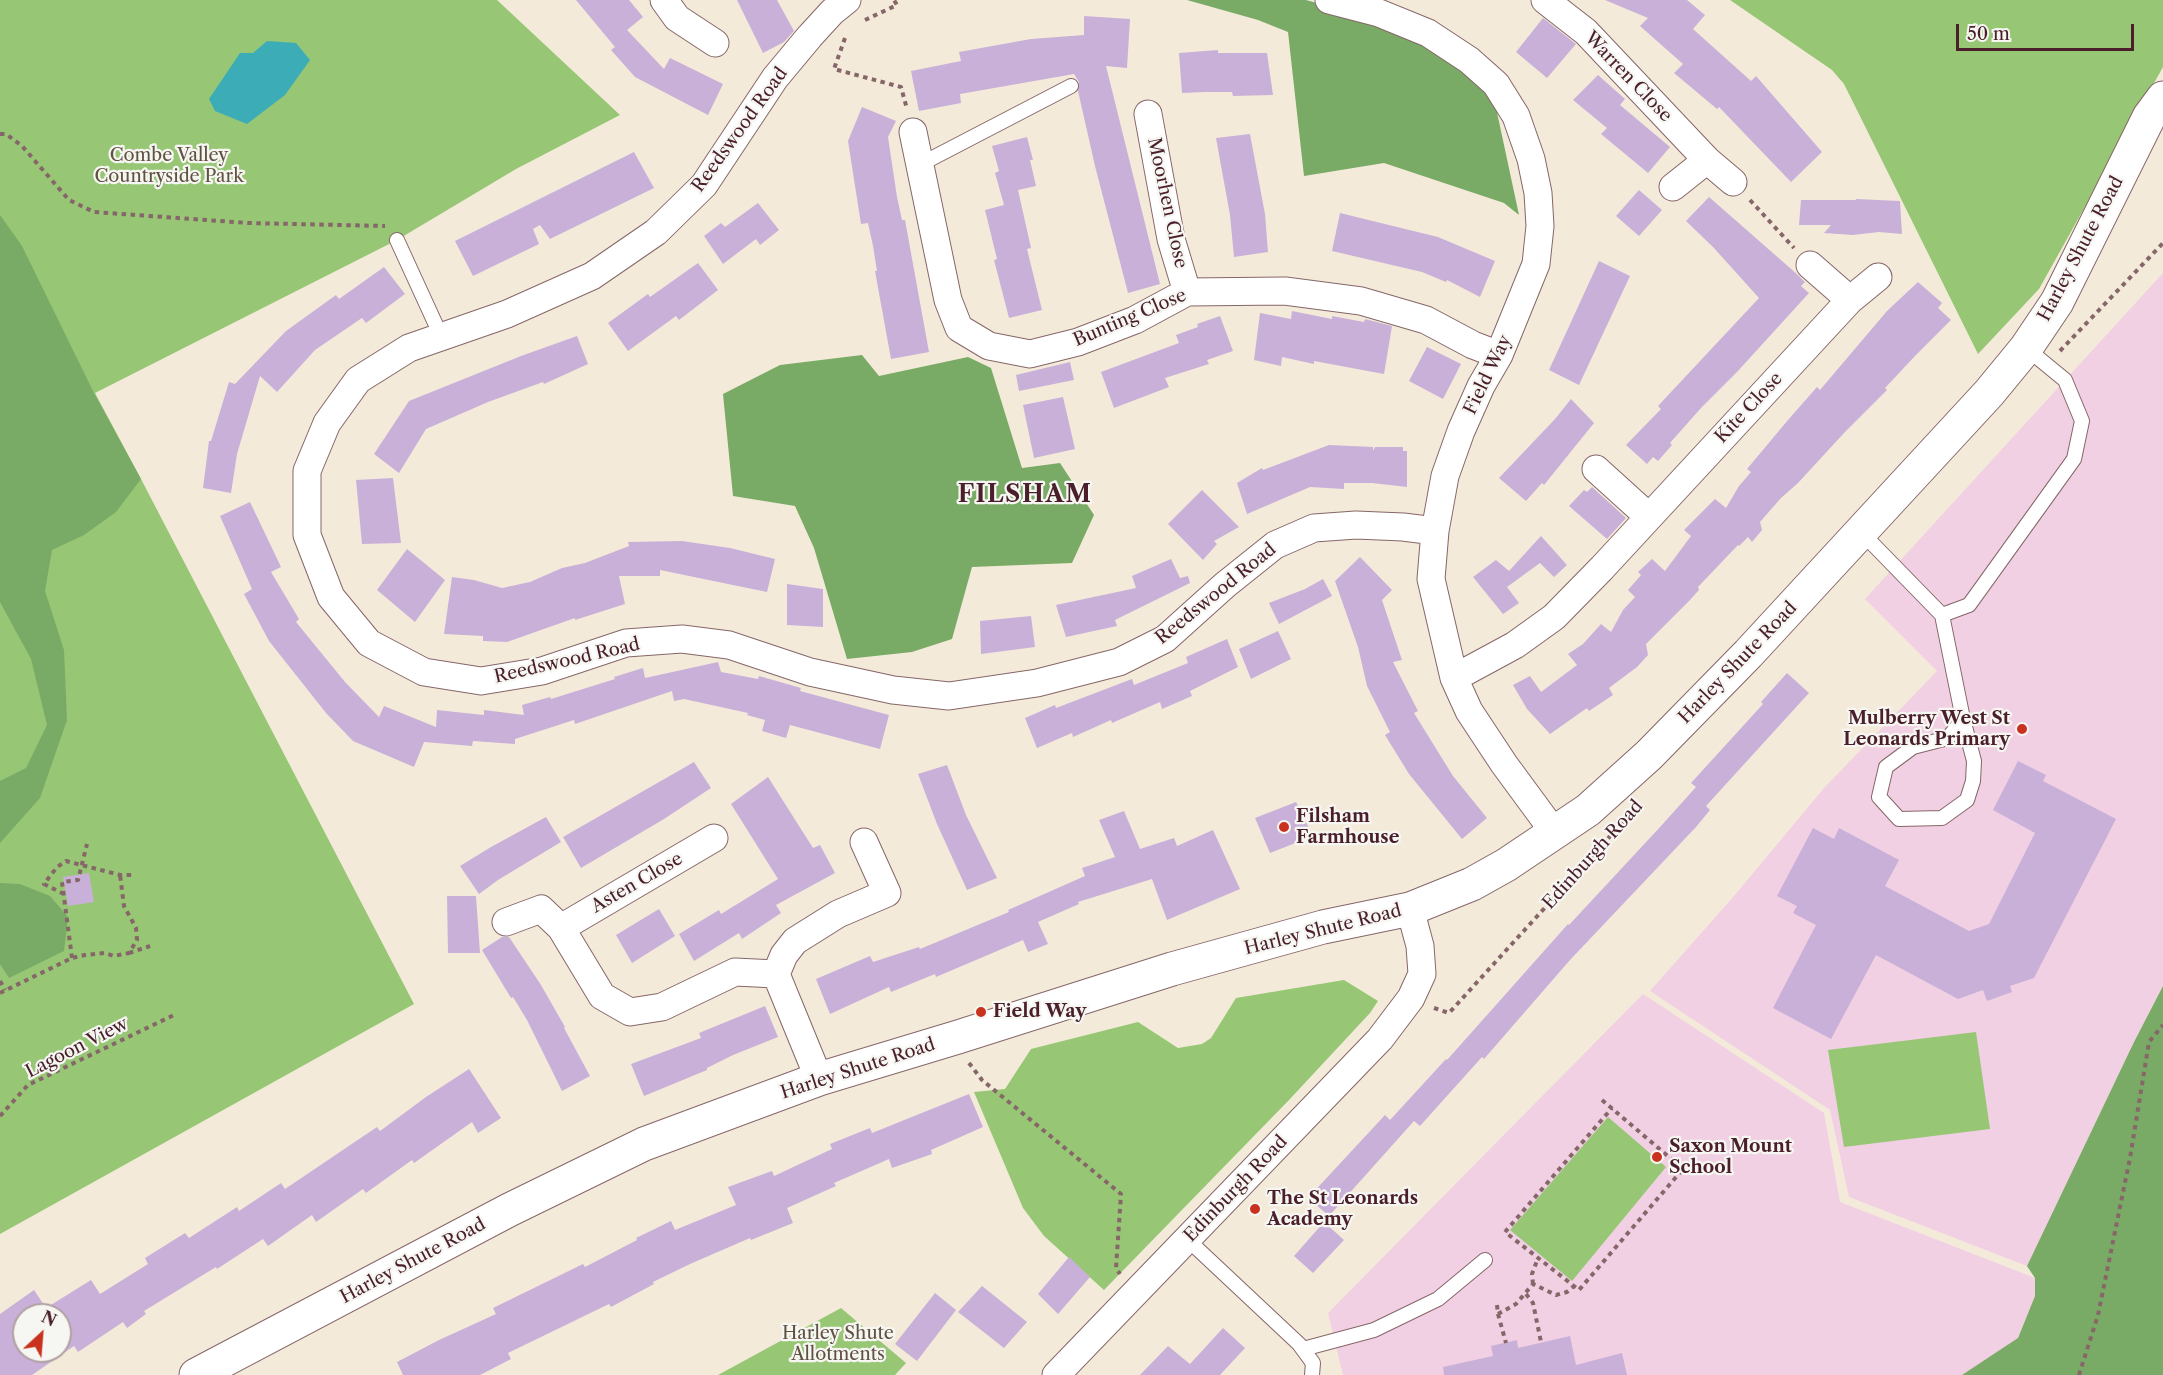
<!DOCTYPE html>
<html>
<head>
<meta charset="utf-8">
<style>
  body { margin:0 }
  #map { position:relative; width:2163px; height:1375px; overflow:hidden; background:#f4eada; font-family:"Libre Caslon Text",serif }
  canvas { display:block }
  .north { position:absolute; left:12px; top:1303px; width:60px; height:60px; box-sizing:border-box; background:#f6f6f2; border:2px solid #b1a0a2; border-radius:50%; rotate:26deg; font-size:16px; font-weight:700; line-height:24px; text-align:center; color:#4a1f2b }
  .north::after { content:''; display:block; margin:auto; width:21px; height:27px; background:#c8321e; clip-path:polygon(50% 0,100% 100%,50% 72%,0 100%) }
  .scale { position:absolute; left:1956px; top:24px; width:178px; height:27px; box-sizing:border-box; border:3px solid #4a1f2b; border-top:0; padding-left:8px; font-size:18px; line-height:21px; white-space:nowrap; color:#4a1f2b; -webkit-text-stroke:4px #f6f6f2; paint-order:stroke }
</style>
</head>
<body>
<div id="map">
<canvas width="2163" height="1375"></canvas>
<div class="north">N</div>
<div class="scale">50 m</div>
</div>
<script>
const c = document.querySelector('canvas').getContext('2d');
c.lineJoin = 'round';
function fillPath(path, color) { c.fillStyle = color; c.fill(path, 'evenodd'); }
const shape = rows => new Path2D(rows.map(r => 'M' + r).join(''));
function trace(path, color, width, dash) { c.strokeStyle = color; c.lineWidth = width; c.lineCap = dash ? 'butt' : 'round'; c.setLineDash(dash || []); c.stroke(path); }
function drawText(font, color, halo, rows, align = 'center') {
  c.font = font + ' "Libre Caslon Text",serif'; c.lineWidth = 4.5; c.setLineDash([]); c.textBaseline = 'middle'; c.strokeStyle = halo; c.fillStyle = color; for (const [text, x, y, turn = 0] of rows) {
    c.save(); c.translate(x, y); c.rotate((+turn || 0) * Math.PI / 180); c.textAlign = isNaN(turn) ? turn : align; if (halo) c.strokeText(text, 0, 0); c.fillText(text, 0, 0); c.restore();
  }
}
fillPath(shape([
  [2163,273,2163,986,2134,1042,2027,1266,1849,1197,1830,1110,1650,991,1734,896,1824,788,1937,671,1865,599],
  [1643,994,1824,1113,1840,1202,2035,1278,2035,1296,2017,1340,1963,1375,1343,1375,1328,1313]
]), '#f1d0e3');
fillPath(shape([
  [0,0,497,0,620,115,516,169,397,240,95,393,141,479,414,1004,0,1234],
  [1730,0,2163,0,2163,67,2039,289,1978,354,1844,84,1832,70],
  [1344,980,1378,1001,1370,1013,1289,1100,1104,1290,1044,1236,1023,1208,974,1092,1005,1089,1031,1049,1138,1022,1178,1048,1202,1044,1211,1038,1236,998],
  [1976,1032,1990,1129,1844,1147,1828,1050],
  [1608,1117,1666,1167,1572,1281,1510,1230],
  [841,1308,906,1363,895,1375,718,1375]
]), '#97c675');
fillPath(shape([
  [1187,0,1306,0,1389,23,1457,66,1495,103,1519,215,1504,203,1384,163,1304,176,1288,32,1258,20],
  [0,215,22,246,94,393,141,479,116,512,84,535,52,550,45,591,64,650,67,720,40,798,0,843,0,781,26,768,47,725,31,659,0,602],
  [862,355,879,376,968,357,991,368,1022,468,1060,463,1094,515,1072,563,972,567,952,639,912,652,847,659,814,548,795,506,733,496,723,394,780,365],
  [0,883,20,884,50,896,68,917,64,951,9,978,0,964],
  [2163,986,2163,1375,1962,1375,2018,1338,2035,1296,2035,1278,2027,1266,2134,1042]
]), '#79ab66');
fillPath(shape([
  [267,41,296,43,310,60,285,95,247,124,215,111,209,99,240,53,253,53]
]), '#3cadb7');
fillPath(shape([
  [576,0,629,0,643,17,627,30,664,69,670,58,723,84,708,115,635,77,611,50,615,47],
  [737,0,777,0,794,31,784,42,763,53],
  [1605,0,1687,0,1705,15,1693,29,1751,81,1756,76,1822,152,1791,182,1719,107,1717,109,1674,73,1683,64,1640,26,1648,18],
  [1084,16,1130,19,1127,68,1106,66,1160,284,1128,293,1095,166,1078,91,1079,82,1074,74,960,94,961,103,919,111,911,71,961,61,959,52,1031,39,1084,35],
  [1543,18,1576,44,1547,78,1516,52],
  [1218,50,1218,53,1267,53,1273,95,1233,96,1232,92,1205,92,1182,93,1179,53],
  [1598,75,1625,99,1620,105,1670,147,1648,173,1601,134,1607,128,1573,100],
  [862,107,896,121,888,137,897,197,902,220,905,220,929,352,891,359,875,271,877,271,873,246,868,223,861,224,848,141],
  [1250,134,1265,214,1268,252,1234,257,1230,215,1216,138],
  [1027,137,1033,160,1030,160,1036,186,1018,190,1031,248,1027,249,1042,310,1009,318,994,260,997,259,985,210,1004,205,995,173,999,171,992,146],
  [634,152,654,188,550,239,540,225,533,229,539,244,473,276,455,241],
  [1639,190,1662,210,1639,236,1616,216],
  [1709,197,1798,275,1805,282,1801,286,1809,293,1737,372,1701,408,1670,443,1672,445,1658,461,1653,457,1647,464,1626,445,1661,409,1658,406,1672,391,1759,298,1713,247,1686,221],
  [1856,199,1900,201,1902,234,1879,232,1853,235,1824,233,1831,225,1799,225,1801,200,1856,200],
  [758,203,779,230,760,245,756,239,723,264,704,236,721,223,725,227],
  [1340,213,1438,237,1495,261,1480,297,1447,280,1446,282,1422,272,1332,251],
  [1599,261,1630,276,1579,385,1549,370],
  [698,263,718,290,679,320,676,316,628,351,608,323,648,294,650,297],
  [384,267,405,294,366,323,362,318,315,350,277,392,260,376,237,454,231,493,203,488,209,441,211,441,229,382,235,384,286,331,336,295,339,299],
  [1918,282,1942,303,1938,308,1951,320,1915,356,1885,388,1887,390,1844,433,1798,483,1781,498,1760,522,1762,530,1752,542,1748,537,1739,546,1738,545,1698,587,1699,590,1689,601,1646,644,1648,655,1637,667,1609,688,1613,695,1589,711,1587,708,1550,734,1527,709,1513,685,1530,676,1541,692,1577,665,1568,654,1583,644,1601,624,1611,632,1623,610,1635,597,1628,590,1641,575,1638,572,1652,559,1665,571,1691,536,1684,530,1715,499,1726,508,1739,486,1751,472,1747,469,1788,420,1817,387,1820,390,1887,311],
  [1292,311,1332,319,1332,316,1364,322,1365,319,1392,326,1384,374,1314,361,1314,364,1282,357,1281,366,1254,360,1260,313,1291,319],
  [1220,316,1233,351,1207,360,1209,364,1165,378,1169,387,1114,408,1101,372,1179,343,1176,335,1198,327,1197,324],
  [577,336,588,364,544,384,543,382,488,402,426,429,399,473,374,454,409,401,521,356],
  [1427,347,1461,364,1443,399,1409,381],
  [1070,362,1074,380,1019,391,1016,375],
  [1063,397,1075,449,1034,458,1023,405],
  [1571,399,1594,423,1544,485,1542,483,1526,501,1499,478,1555,419],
  [1329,445,1373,447,1373,451,1375,447,1403,447,1403,451,1407,451,1407,487,1372,483,1344,483,1344,489,1310,487,1247,514,1237,483,1262,468,1263,470],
  [393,478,401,543,362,544,356,480],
  [1592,487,1626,518,1607,539,1569,506,1584,490,1587,492],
  [1202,490,1239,527,1214,541,1217,544,1203,560,1168,524],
  [250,502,281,567,271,572,299,619,296,622,345,682,379,717,384,706,436,727,437,710,484,715,484,710,524,715,522,705,550,697,551,699,615,679,614,677,643,668,645,678,718,662,721,672,758,679,759,676,801,688,800,691,889,715,880,749,790,725,786,738,762,731,765,720,747,715,748,713,684,699,674,701,672,691,575,724,574,720,515,739,515,744,473,741,472,746,424,742,414,767,353,741,326,713,269,641,244,594,252,589,220,516],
  [1541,536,1567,565,1554,577,1540,563,1507,587,1519,603,1503,614,1473,577,1496,560,1509,571],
  [682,541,730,548,775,559,767,592,660,570,660,576,619,576,625,604,575,620,575,618,507,642,483,641,483,636,444,634,452,577,474,580,502,588,530,582,562,568,585,563,629,546,628,542],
  [407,549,445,580,415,622,377,590],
  [1360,557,1392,590,1382,600,1402,660,1393,662,1418,711,1414,713,1453,776,1487,818,1462,839,1409,774,1385,735,1390,732,1367,686,1358,647,1335,581],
  [1171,559,1180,578,1188,576,1190,583,1115,620,1117,626,1066,637,1056,605,1136,588,1132,576],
  [1323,579,1332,596,1279,624,1269,603,1305,589],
  [787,584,823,589,823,627,787,625],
  [1031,616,1035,647,981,654,980,621],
  [1278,631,1291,659,1251,679,1239,649],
  [1227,639,1238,667,1190,691,1192,696,1162,709,1160,702,1112,723,1111,720,1073,737,1072,733,1037,748,1025,718,1055,705,1056,708,1132,679,1134,685,1188,663,1186,657],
  [1787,673,1809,693,1706,806,1710,810,1696,827,1570,960,1484,1059,1482,1057,1420,1126,1414,1121,1329,1216,1308,1198,1385,1115,1390,1120,1446,1059,1447,1060,1568,924,1569,925,1661,826,1696,787,1691,783,1763,704,1761,702],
  [2018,761,2046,775,2043,781,2116,819,2034,978,2010,986,2012,992,1987,1001,1983,990,1958,999,1876,955,1831,1039,1773,1008,1816,925,1793,913,1797,906,1777,896,1813,828,1834,839,1839,828,1899,860,1885,886,1969,931,1989,924,2035,833,1993,810],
  [694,762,711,788,664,819,581,868,563,837],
  [947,765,966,815,997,878,967,890,937,824,918,774],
  [768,777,813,848,820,845,835,873,776,905,781,913,742,939,739,933,694,961,679,934,719,910,721,914,778,879,731,804],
  [1296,802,1313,836,1270,853,1255,818],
  [1124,811,1140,849,1174,838,1177,846,1213,830,1240,889,1167,920,1152,879,1078,902,1079,904,1038,922,1048,944,1028,952,1023,940,936,977,935,974,891,992,889,987,830,1014,816,979,870,956,873,962,919,947,920,949,1009,912,1008,910,1085,876,1082,868,1115,857,1099,820],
  [546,817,561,842,498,880,479,894,460,866,491,847],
  [89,873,94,902,68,906,63,877],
  [447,896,476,896,480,953,448,953],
  [659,909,675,936,632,963,616,935],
  [502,937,509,937,541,985,565,1027,564,1028,590,1076,562,1091,527,1020,513,997,511,998,482,950],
  [765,1006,778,1037,733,1055,707,1068,707,1070,644,1096,631,1064,701,1038,699,1033],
  [469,1069,501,1118,478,1133,472,1122,414,1163,412,1160,366,1193,363,1189,316,1222,312,1215,268,1246,263,1239,217,1269,216,1267,144,1311,146,1314,127,1328,123,1322,78,1352,74,1346,32,1375,0,1375,0,1314,34,1290,46,1308,91,1280,100,1294,148,1264,145,1258,185,1233,189,1238,237,1207,239,1211,281,1183,285,1189,377,1127,380,1131,426,1097],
  [24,1315,60,1315,60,1351,24,1351],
  [969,1094,983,1127,931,1150,932,1154,892,1168,889,1159,834,1183,836,1186,787,1208,793,1223,751,1240,750,1238,690,1264,653,1282,654,1284,611,1307,609,1304,508,1353,511,1359,480,1375,403,1375,397,1362,439,1340,496,1314,493,1308,583,1264,585,1267,637,1240,636,1238,671,1221,675,1230,736,1205,728,1187,772,1171,774,1176,832,1149,830,1144,870,1128,872,1133],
  [1324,1222,1344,1240,1313,1273,1294,1256],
  [1069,1257,1090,1277,1058,1314,1038,1294],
  [982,1286,1027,1322,1004,1348,958,1312],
  [935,1293,956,1310,917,1361,895,1344],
  [1223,1328,1245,1348,1220,1375,1140,1375,1168,1346,1190,1364],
  [1570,1336,1576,1365,1622,1353,1627,1375,1444,1375,1443,1367,1493,1356,1491,1346,1517,1340,1518,1348]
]), '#c9b0d9');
const service = shape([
  [921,164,1071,86],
  [397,240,441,336],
  [1862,533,1942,615],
  [1963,719,1948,738,1913,747,1886,767,1879,797,1899,819,1942,818,1967,800,1973,781,1974,761,1963,719,1942,615,1969,605,2074,459,2082,421,2065,380,2026,348],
  [1187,1239,1299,1344,1313,1363,1312,1375],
  [1303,1349,1374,1330,1438,1299,1485,1260]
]);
const minor = shape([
  [664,0,677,18,715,43],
  [847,0,832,12,810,36,775,78,704,185,656,232,592,276,507,314,409,348,358,380,327,423,307,471,307,535,331,597,369,643,424,672,481,681,542,671,626,643,682,639,729,645,810,672,893,690,949,696,1037,683,1119,662,1165,639,1225,585,1275,545,1314,528,1356,525,1403,527,1435,531],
  [1329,0,1379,13,1428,33,1469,60,1496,84,1516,116,1531,159,1538,193,1540,226,1536,264,1499,355,1481,386,1461,431,1445,476,1435,531,1431,579,1454,678,1469,711,1504,764,1554,832],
  [1545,0,1586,32,1707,160,1733,182],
  [1148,114,1171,239,1187,292],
  [913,132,948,300,959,328,989,346,1030,354,1078,342,1135,320,1187,292,1285,291,1361,301,1426,320,1473,345,1499,355],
  [1673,187,1707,160],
  [1810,265,1850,300],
  [1596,469,1649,517],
  [1454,678,1515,645,1554,617,1602,568,1850,300,1878,277],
  [506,922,541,909,561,928,714,838],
  [561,928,602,996,630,1012,662,1007,735,972,776,974,784,955,795,941,838,914,887,893,864,842],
  [776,974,819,1079],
  [1056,1375,1380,1039,1411,998,1422,974,1420,946,1410,909]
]);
const secondary = shape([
  [196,1375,509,1210,644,1144,819,1079,958,1037,1172,969,1323,927,1410,909,1472,884,1506,865,1588,810,1649,755,1748,654,1989,393,2026,348,2057,302,2149,117,2163,98]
]);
trace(service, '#866668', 16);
trace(minor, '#866668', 29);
trace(secondary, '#866668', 35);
trace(shape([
  [865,20,897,5,894,0],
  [845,38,834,69,901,87,907,109],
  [0,134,6,134,22,146,69,200,94,212,248,223,385,226],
  [1750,200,1794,248],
  [2060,351,2163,243],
  [64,894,44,884,57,867,66,861,120,875,134,875],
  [129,953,150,946],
  [72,958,62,882,78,880,87,844],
  [0,981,5,990],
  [0,993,72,958,85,955,105,953,114,956,129,953,137,940,136,928,124,906,120,875],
  [1434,1008,1449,1013,1633,811],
  [969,1063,982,1080,1121,1194,1116,1268,1120,1274],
  [1602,1100,1683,1169,1579,1290,1505,1232,1612,1108],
  [0,1116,28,1085,174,1015],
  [1533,1284,1532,1274,1538,1258],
  [1526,1294,1533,1303,1541,1342],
  [1497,1305,1498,1314,1516,1304,1533,1284,1556,1295,1567,1292,1574,1286],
  [1498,1314,1506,1343],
  [2079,1375,2098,1315,2130,1158,2149,1042,2163,1025]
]), '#866668', 4, [4.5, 4.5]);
trace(service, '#fff', 14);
trace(minor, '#fff', 27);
trace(secondary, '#fff', 33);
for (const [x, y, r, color] of [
  [2022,729,6,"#c8321e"],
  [1284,827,6,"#c8321e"],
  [981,1012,6,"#c8321e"],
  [1657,1157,6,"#c8321e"],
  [1255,1209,6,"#c8321e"]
]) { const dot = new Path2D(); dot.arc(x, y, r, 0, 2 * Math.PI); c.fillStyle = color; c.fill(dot); trace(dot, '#f6f6f2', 2); }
drawText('18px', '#4a1f2b', '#f6f6f2', [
  ["Warren Close",1628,77,46],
  ["Reedswood Road",740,130,-54],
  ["Moorhen Close",1167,203,78],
  ["Harley Shute Road",2081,249,-62],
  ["Bunting Close",1130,318,-23],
  ["Field Way",1488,375,-64],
  ["Kite Close",1749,408,-47],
  ["Reedswood Road",1216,594,-39],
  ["Reedswood Road",567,661,-13],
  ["Harley Shute Road",1738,663,-46],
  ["Edinburgh Road",1593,855,-48],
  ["Asten Close",637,883,-30],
  ["Harley Shute Road",1323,930,-14],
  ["Lagoon View",77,1048,-27],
  ["Harley Shute Road",858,1069,-18],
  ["Edinburgh Road",1236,1189,-46],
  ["Harley Shute Road",413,1261,-28]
]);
drawText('18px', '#615141', '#f6f6f2', [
  ["Combe Valley",169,156],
  ["Countryside Park",169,177],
  ["Harley Shute",838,1334],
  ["Allotments",838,1355]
]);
drawText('bold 18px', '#4a1f2b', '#f6f6f2', [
  ["Mulberry West St",2010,719,"right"],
  ["Leonards Primary",2010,740,"right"],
  ["Filsham",1296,817],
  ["Farmhouse",1296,838],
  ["Field Way",993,1012],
  ["Saxon Mount",1669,1147],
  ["School",1669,1168],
  ["The St Leonards",1267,1199],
  ["Academy",1267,1220]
], 'left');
c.letterSpacing = '1.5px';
drawText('bold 24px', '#4a1f2b', '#f6f6f2', [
  ["FILSHAM",1025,495]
]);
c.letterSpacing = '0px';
</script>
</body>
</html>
